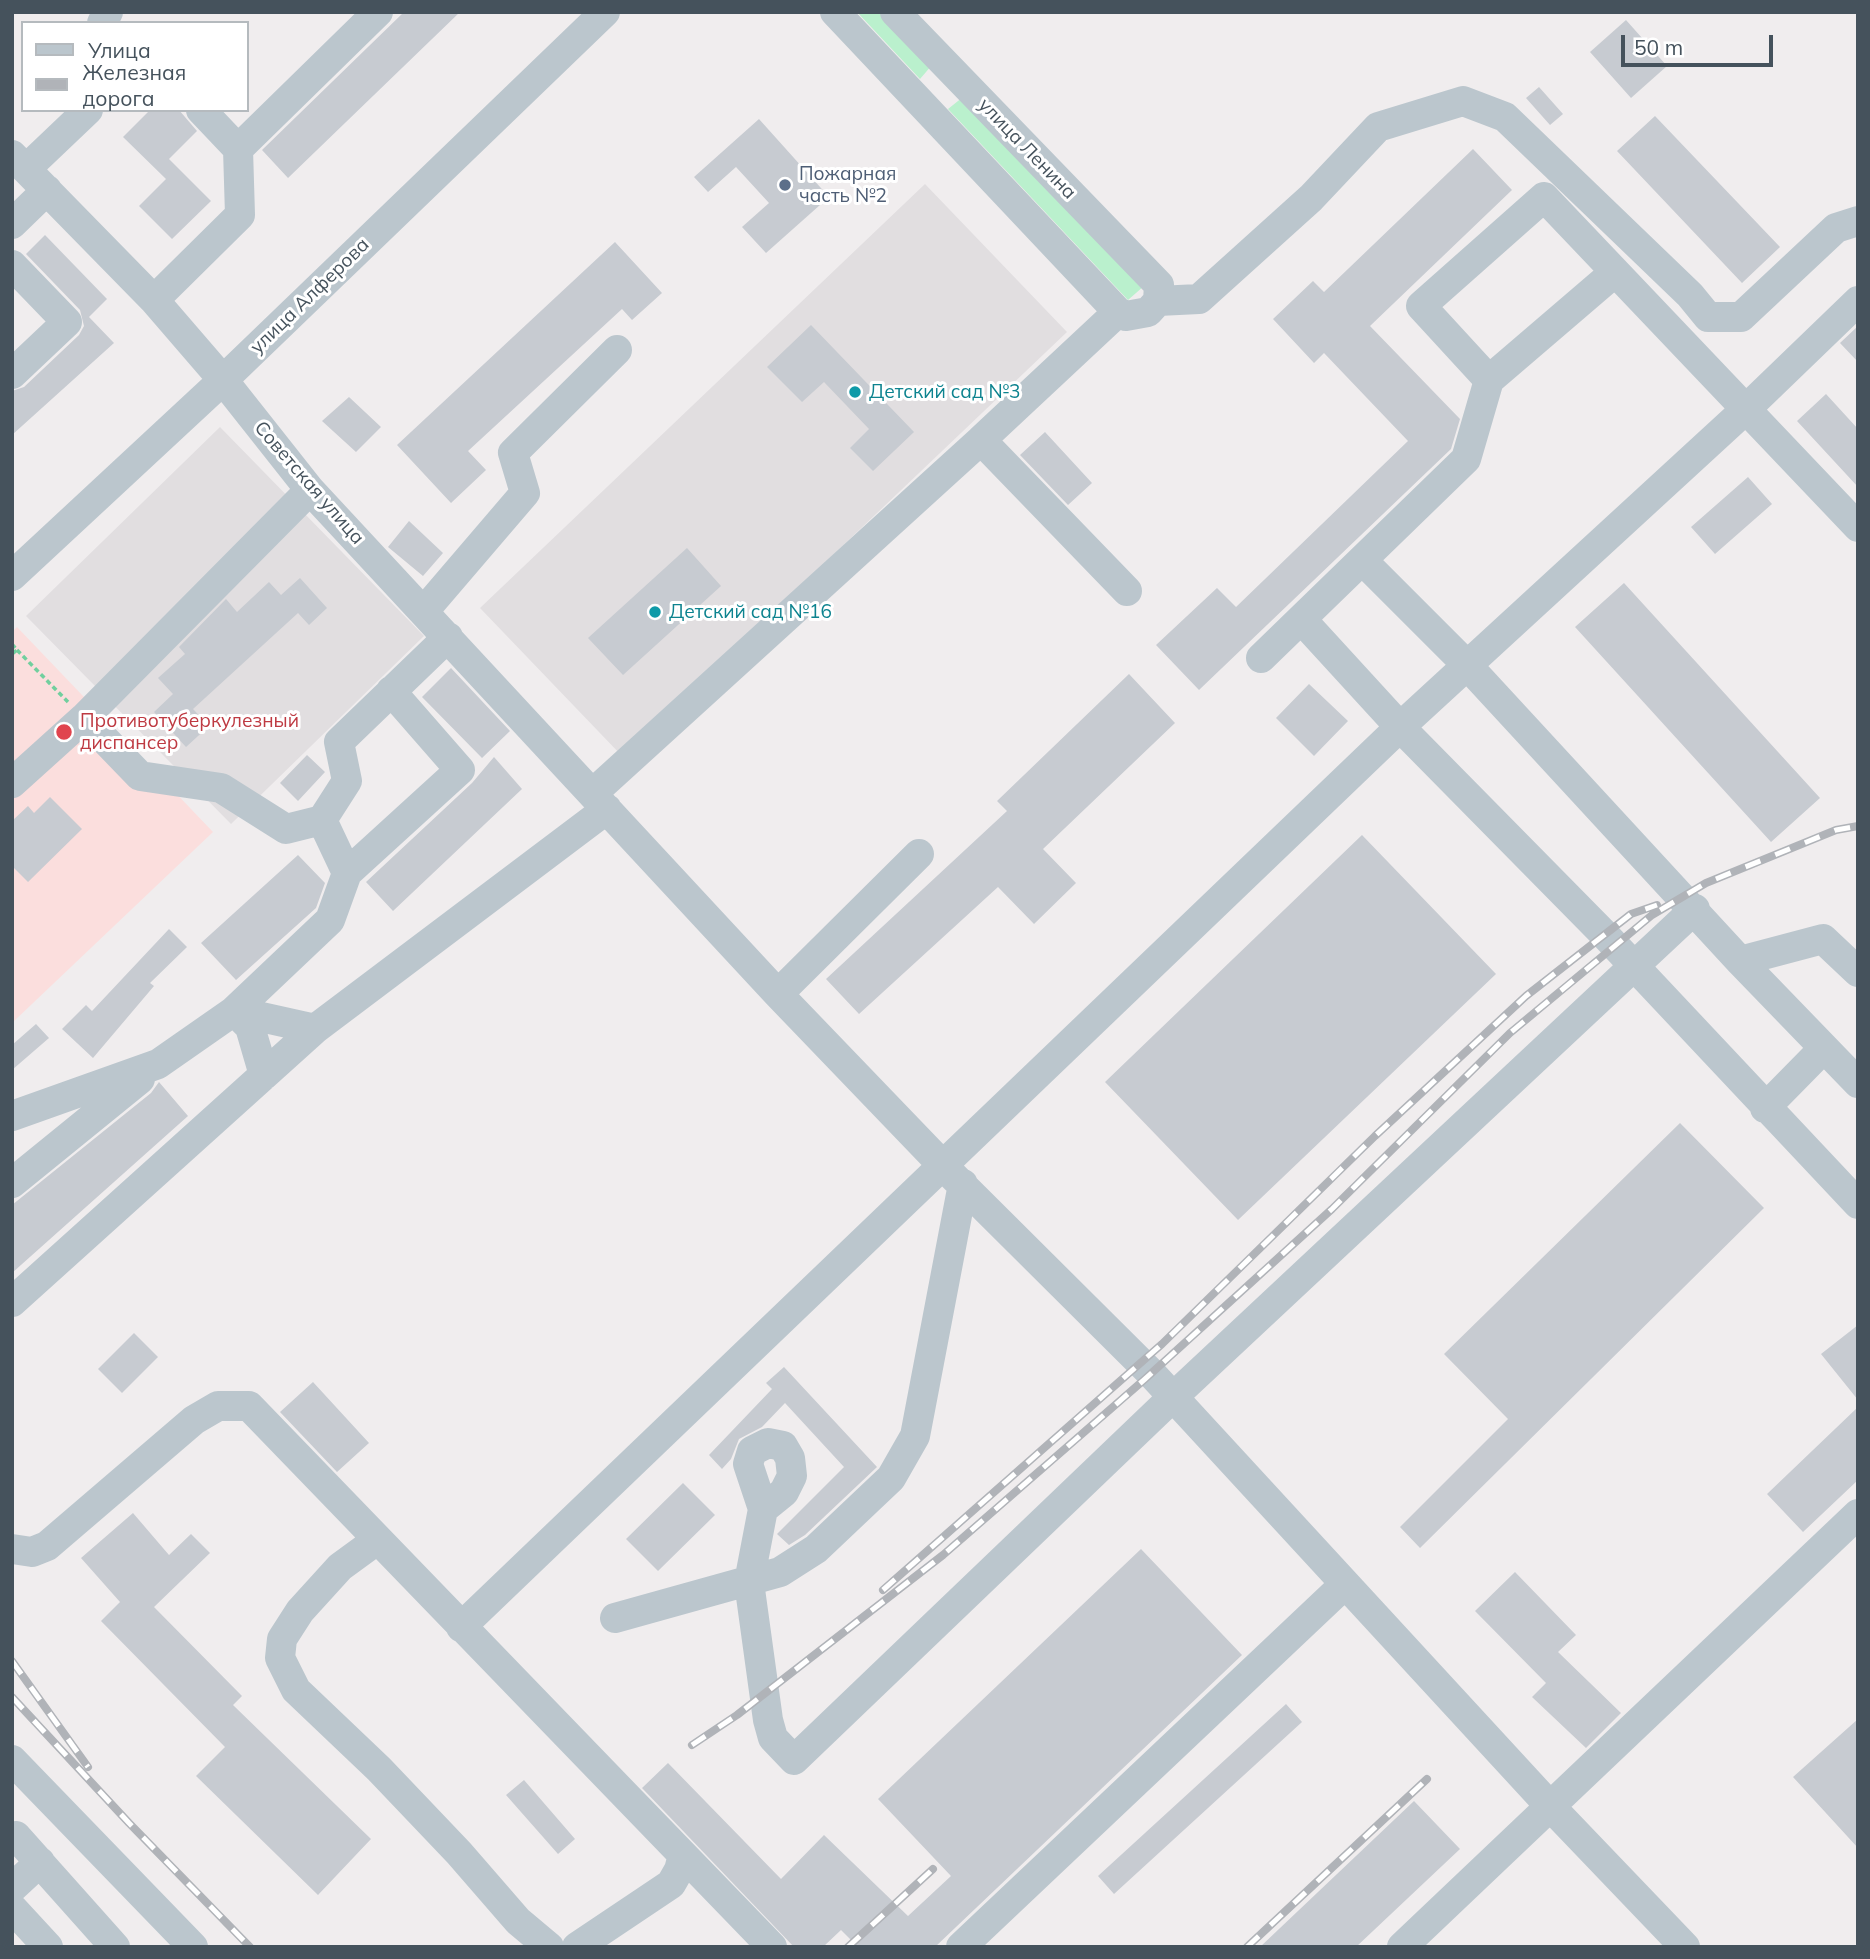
<!DOCTYPE html>
<html>
<head>
<meta charset="utf-8">
<style>
  body { margin:0 }
  #map { position:relative; width:1870px; height:1959px; overflow:hidden; background:#f0edee; font-family:Mulish,sans-serif }
  canvas { display:block }
  .frame { position:absolute; inset:0; border:14px solid #45525c; pointer-events:none }
  .legend { position:absolute; left:21px; top:21px; width:228px; height:91px; box-sizing:border-box; background:#fff; border:2px solid #b5babe; margin:0; padding:9px 12px; list-style:none; font-size:21px; color:#45525c }
  .legend li { display:flex; align-items:center; gap:14px; height:35px }
  .legend b { width:35px; border:2px solid #b5babe }
  .scale { position:absolute; left:1621px; top:35px; width:152px; height:32px; box-sizing:border-box; border:4px solid #45525c; border-top:0; padding-left:9px; font-size:21px; line-height:24px; white-space:nowrap; color:#45525c; -webkit-text-stroke:5px #fff; paint-order:stroke }
</style>
</head>
<body>
<div id="map">
<canvas width="1870" height="1959"></canvas>
<div class="frame"></div>
<ul class="legend">
<li><b style="height:9px;background:#bbc6cd"></b>Улица</li>
<li><b style="height:9px;background:#b0b3b8"></b>Железная дорога</li>
</ul>
<div class="scale">50 m</div>
</div>
<script>
const c = document.querySelector('canvas').getContext('2d');
c.lineJoin = 'round';
function fillPath(path, color) { c.fillStyle = color; c.fill(path, 'evenodd'); }
const shape = rows => new Path2D(rows.map(r => 'M' + r).join(''));
function trace(path, color, width, dash) { c.strokeStyle = color; c.lineWidth = width; c.lineCap = dash ? 'butt' : 'round'; c.setLineDash(dash || []); c.stroke(path); }
function drawText(font, color, halo, rows, align = 'center') {
  c.font = font + ' Mulish,sans-serif'; c.lineWidth = 6; c.setLineDash([]); c.textBaseline = 'middle'; c.strokeStyle = halo; c.fillStyle = color; for (const [text, x, y, turn = 0] of rows) {
    c.save(); c.translate(x, y); c.rotate((+turn || 0) * Math.PI / 180); c.textAlign = isNaN(turn) ? turn : align; if (halo) c.strokeText(text, 0, 0); c.fillText(text, 0, 0); c.restore();
  }
}
fillPath(shape([
  [925,184,1067,332,622,756,480,608],
  [220,427,424,636,231,824,26,616]
]), '#e1dee0');
fillPath(shape([
  [17,627,213,832,12,1023,12,632]
]), '#fbdedd');
fillPath(shape([
  [857,12,881,12,932,65,920,79],
  [963,97,1144,286,1128,300,948,109]
]), '#baf0cd');
fillPath(shape([
  [404,12,460,12,288,178,262,150],
  [1626,20,1667,66,1631,98,1590,52],
  [1539,87,1563,114,1550,125,1526,98],
  [150,110,179,110,197,131,169,159,211,201,172,239,139,206,166,179,123,137],
  [1655,116,1780,247,1742,283,1617,151],
  [759,119,829,197,766,253,742,227,769,203,736,167,708,192,694,177],
  [1473,149,1512,190,1370,326,1460,419,1451,449,1199,690,1156,645,1217,588,1236,607,1408,441,1324,353,1314,363,1273,319,1313,281,1324,292],
  [45,235,107,299,89,317,114,343,12,435,12,391,24,387,79,335,84,326,80,310,26,254],
  [615,242,662,293,632,320,622,309,468,451,486,470,451,503,397,445],
  [811,325,914,432,873,471,850,448,869,429,824,382,802,402,767,367],
  [1858,326,1858,362,1840,343],
  [1826,394,1858,429,1858,487,1797,421],
  [349,397,381,427,356,452,322,421],
  [1045,432,1092,483,1068,505,1020,455],
  [1748,477,1772,504,1715,554,1691,527],
  [409,521,443,553,423,576,388,547],
  [687,548,721,586,623,675,588,638],
  [300,578,327,608,309,625,298,613,193,709,209,726,186,747,154,712,173,694,158,678,185,654,179,647,226,599,237,612,269,582,281,595],
  [1624,583,1820,798,1771,842,1575,627],
  [451,668,510,731,482,758,422,697],
  [1129,674,1175,723,1043,849,1076,883,1034,924,998,887,859,1014,826,979,1007,811,997,801],
  [1309,684,1348,721,1314,756,1276,718],
  [307,755,325,772,298,801,280,783],
  [494,757,522,789,393,911,366,882,472,783],
  [50,797,82,829,28,882,12,866,12,821,28,806,34,813],
  [1362,835,1496,974,1238,1220,1105,1082],
  [298,855,325,883,316,908,236,980,201,943],
  [169,929,187,947,150,983,154,986,93,1058,62,1029,86,1005,92,1011],
  [36,1024,49,1038,12,1070,12,1045],
  [159,1082,188,1116,12,1273,12,1205,151,1093],
  [1680,1123,1764,1208,1420,1548,1400,1527,1508,1419,1444,1354],
  [1858,1325,1858,1400,1821,1354],
  [134,1333,158,1357,122,1393,98,1369],
  [784,1367,877,1467,805,1535,789,1545,777,1534,844,1467,785,1403,762,1427,739,1439,731,1459,722,1469,709,1455,772,1389,766,1383],
  [313,1382,369,1443,337,1472,280,1412],
  [1858,1407,1858,1480,1803,1532,1767,1494],
  [683,1483,715,1515,658,1571,626,1539],
  [133,1513,169,1555,191,1534,210,1553,154,1607,242,1696,233,1705,371,1839,318,1895,196,1776,225,1747,101,1621,120,1602,81,1558],
  [1141,1549,1242,1655,935,1947,858,1947,841,1930,823,1947,794,1947,642,1788,668,1763,781,1879,824,1835,908,1916,951,1876,878,1799],
  [1515,1572,1576,1635,1558,1652,1621,1713,1586,1748,1532,1697,1546,1683,1475,1611],
  [1286,1704,1302,1722,1114,1894,1098,1876],
  [1858,1719,1858,1848,1793,1777],
  [524,1780,575,1839,558,1854,506,1795],
  [1414,1801,1460,1849,1356,1947,1260,1947]
]), '#c7cbd1');
trace(shape([
  [12,644,17,650,12,654],
  [17,650,68,702]
]), '#71cf9e', 3.5, [5, 3.5]);
trace(shape([
  [835,12,1118,312,1126,316,1148,312,1158,301,1159,285,895,12],
  [102,23,108,12],
  [238,149,378,12],
  [12,155,154,300,223,380,310,490,778,994,953,1176,1151,1373,1549,1805,1685,1947],
  [26,169,88,110],
  [12,224,47,190],
  [12,265,67,322,12,374],
  [1615,272,1489,380,1421,306,1544,197,1858,527],
  [154,300,240,215,238,149,201,110],
  [1158,301,1199,299,1311,198,1378,127,1463,101,1505,117,1690,295,1708,317,1741,317,1836,228,1858,221],
  [981,440,1118,312],
  [1363,561,1466,664,1740,961,1858,1083],
  [12,576,223,380,605,12],
  [424,611,525,493,513,453,617,350],
  [1302,620,1400,727,1605,935,1858,1204],
  [1261,658,1466,459,1489,380],
  [84,718,140,776,221,788,286,829,322,820],
  [12,783,84,718,310,490],
  [593,793,981,440,1127,591],
  [347,873,322,820,347,781,339,742,448,637],
  [1740,961,1823,939,1858,972],
  [778,994,919,854],
  [264,1075,250,1027,234,1011,330,920,347,873,460,770,391,691],
  [1765,1108,1824,1048],
  [12,1116,158,1064,234,1011,315,1029],
  [12,1183,140,1079],
  [12,1302,315,1029,607,809],
  [763,1509,784,1492,792,1476,790,1458,783,1446,768,1443,752,1451,748,1464,763,1509,749,1582,768,1720,773,1738,794,1760,1172,1398,1695,909],
  [377,1540,340,1567,300,1611,282,1639,280,1658,296,1690,379,1769,459,1853,518,1921,549,1947],
  [12,1549,32,1552,47,1546,194,1420,218,1406,249,1406,772,1947],
  [615,1618,780,1572,816,1549,891,1478,915,1436,963,1184],
  [461,1627,1400,727,1745,410,1858,301],
  [12,1760,193,1947],
  [16,1836,115,1947],
  [12,1888,40,1862],
  [12,1908,48,1947],
  [577,1947,671,1884,679,1870,683,1855],
  [961,1947,1344,1585],
  [1402,1947,1858,1514]
]), '#bbc6cd', 30);
const rail = shape([
  [883,1590,1162,1344,1375,1136,1526,996,1631,914,1657,905],
  [12,1661,88,1767],
  [12,1697,129,1823,250,1947],
  [692,1745,737,1715,943,1555,1145,1379,1332,1209,1510,1033,1652,915,1706,883,1836,830,1858,826],
  [848,1947,933,1869],
  [1247,1947,1427,1779]
]);
trace(rail, '#b0b3b8', 8);
trace(rail, '#fff', 5, [16]);
for (const [x, y, r, color] of [
  [785,185,7,"#5c6f8a"],
  [855,392,7,"#0f9aa8"],
  [655,612,7,"#0f9aa8"],
  [64,732,9,"#e0444e"]
]) { const dot = new Path2D(); dot.arc(x, y, r, 0, 2 * Math.PI); c.fillStyle = color; c.fill(dot); trace(dot, '#fff', 2.5); }
drawText('19px', '#45525c', '#fff', [
  ["улица Ленина",1027,149,46],
  ["улица Алферова",310,296,-44],
  ["Советская улица",309,483,49]
]);
drawText('19px', '#4e5e75', '#fff', [
  ["Пожарная",799,174],
  ["часть №2",799,196]
], 'left');
drawText('19px', '#0d838f', '#fff', [
  ["Детский сад №3",869,392],
  ["Детский сад №16",669,612]
], 'left');
drawText('19px', '#be3a42', '#fff', [
  ["Противотуберкулезный",80,721],
  ["диспансер",80,743]
], 'left');
</script>
</body>
</html>
